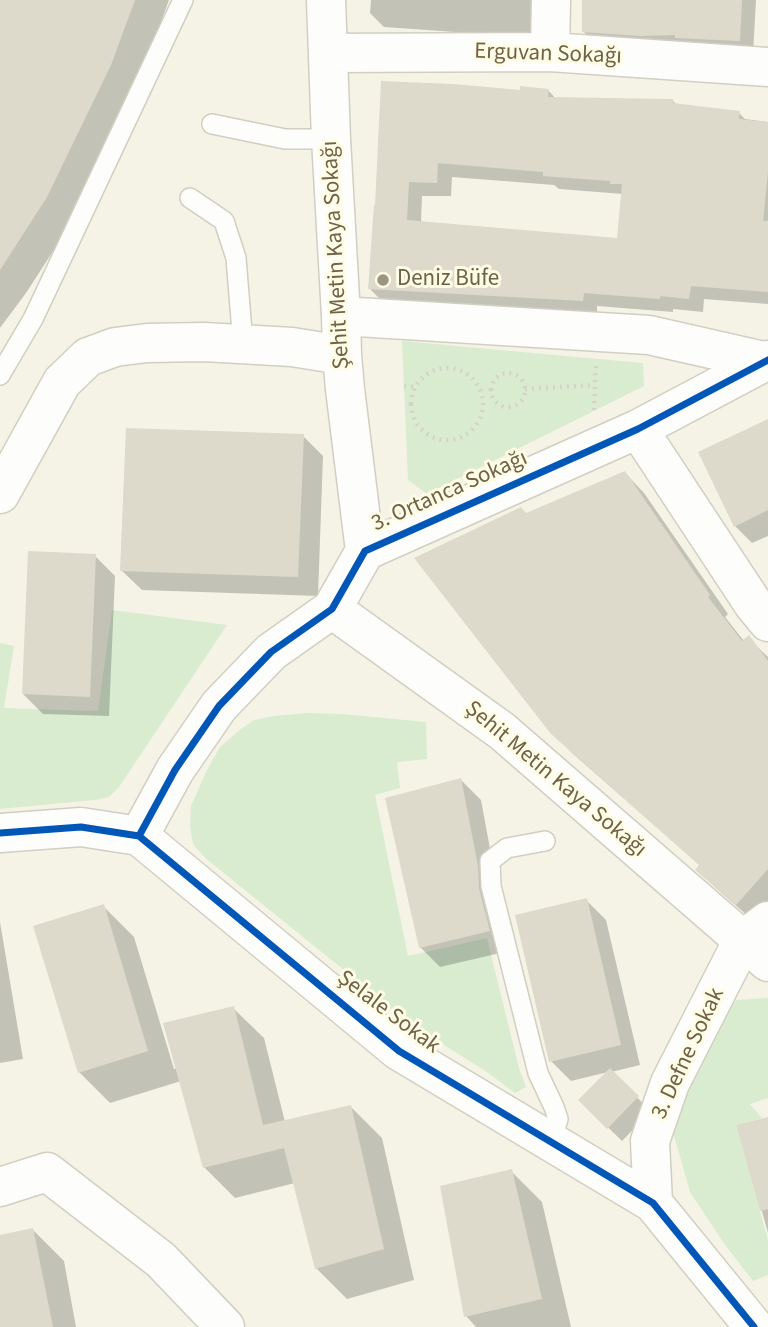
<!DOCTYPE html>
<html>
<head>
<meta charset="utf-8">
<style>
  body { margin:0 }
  canvas { display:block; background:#f4f3e5 }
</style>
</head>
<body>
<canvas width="768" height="1327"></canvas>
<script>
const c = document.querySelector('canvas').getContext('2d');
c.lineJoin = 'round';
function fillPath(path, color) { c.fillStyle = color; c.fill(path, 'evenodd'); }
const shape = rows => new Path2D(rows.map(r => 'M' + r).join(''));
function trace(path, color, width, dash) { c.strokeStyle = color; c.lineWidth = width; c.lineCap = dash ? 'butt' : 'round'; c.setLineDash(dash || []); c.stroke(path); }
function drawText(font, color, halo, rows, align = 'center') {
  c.font = font + ' "Source Sans 3",sans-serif'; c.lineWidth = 6; c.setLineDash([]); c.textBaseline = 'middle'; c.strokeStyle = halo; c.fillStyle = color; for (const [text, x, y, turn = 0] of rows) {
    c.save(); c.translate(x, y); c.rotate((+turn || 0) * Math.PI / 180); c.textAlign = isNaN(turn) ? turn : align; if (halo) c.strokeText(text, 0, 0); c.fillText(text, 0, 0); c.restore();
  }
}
fillPath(shape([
  [402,341,643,363,644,386,427,494,408,480],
  [112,610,227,625,119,787,109,797,95,800,0,809,0,643,14,646,4,708,98,711],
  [308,713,342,714,426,722,427,759,397,762,400,788,375,795,408,956,487,938,519,1068,526,1087,515,1093,487,1072,412,1025,204,857,193,844,190,826,191,806,207,770,220,747,237,732,254,720,273,716],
  [768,998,768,1098,750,1104,762,1118,736,1125,768,1240,768,1275,753,1281,723,1242,690,1192,673,1132,691,1074,736,1000]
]), '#d9ecd0');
fillPath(shape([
  [0,0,169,0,136,90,72,222,26,293,0,328],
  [371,0,535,0,535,34,469,33,384,27,370,13],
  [584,0,756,0,753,54,598,46,584,32],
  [548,90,556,99,672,100,678,106,739,113,745,119,768,122,768,304,704,299,703,312,673,309,673,312,597,306,597,315,383,302,369,288,375,207,521,92],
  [452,177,554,185,559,189,623,194,618,239,421,223,422,196,451,196],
  [768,420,768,536,752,543,735,526],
  [303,436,323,456,318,596,142,590,121,570],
  [625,473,644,493,728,614,725,617,744,641,748,638,768,657,768,910,756,923,717,889,697,870,701,866,572,753,552,732,527,515],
  [95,556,115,576,109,716,43,714,23,694],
  [461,780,481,800,509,951,440,967,420,947],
  [586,900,606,920,640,1065,611,1072,651,1111,622,1141,580,1100,608,1072,571,1081,551,1061],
  [103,906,134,937,174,1069,177,1068,233,1008,264,1038,285,1122,351,1107,382,1138,414,1280,347,1299,316,1268,295,1183,235,1198,204,1167,181,1081,110,1103,79,1072],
  [0,922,23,1059,0,1063],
  [768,1118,768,1233,738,1126],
  [511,1171,542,1202,571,1327,476,1327,466,1316],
  [33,1230,64,1261,76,1327,0,1327,0,1237]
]), '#0003');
fillPath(shape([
  [0,0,135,0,111,65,47,197,0,270],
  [582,0,742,0,740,41,675,38,675,35,641,36,582,32],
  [381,81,454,84,520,90,520,86,549,89,548,97,673,99,673,103,740,111,739,119,768,122,768,171,763,221,768,221,768,292,691,286,689,299,660,296,660,299,584,293,583,301,368,289,374,205,375,205],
  [438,163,543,172,543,176,610,181,610,184,622,184,617,238,407,220,409,182,437,183],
  [768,419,768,510,734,527,698,452],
  [126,428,304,434,298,577,120,571],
  [625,471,710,595,708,597,742,641,749,635,768,661,768,869,736,905,695,870,699,865,551,734,414,558,521,507,526,513],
  [28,551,96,554,90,697,22,694],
  [461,778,478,866,479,889,490,931,419,948,385,798],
  [587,898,621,1045,549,1062,515,915],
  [104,904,148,1051,78,1073,33,926],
  [234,1006,263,1125,351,1105,384,1249,315,1269,284,1148,203,1168,163,1023],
  [610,1068,639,1096,607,1129,578,1100],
  [768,1117,768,1209,760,1211,736,1125],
  [512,1169,542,1299,464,1317,440,1186],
  [33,1228,53,1327,0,1327,0,1235]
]), '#dddacb');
const lane = shape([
  [212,124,285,139,331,139],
  [190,198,224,221,236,258,243,344],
  [0,375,33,319,183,0],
  [545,841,507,848,490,861,491,886,538,1073,554,1107,558,1119,554,1132,547,1139]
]);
const street = shape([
  [326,0,331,139,341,316,342,355,345,389,365,551],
  [550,52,551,0],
  [328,53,550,52,768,67],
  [341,316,649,335,764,361],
  [638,429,754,605,768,622],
  [0,494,62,382,88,357,115,347,147,343,204,342,292,347,342,355],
  [332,609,502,731,768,962],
  [0,833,81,827,139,836,399,1051,653,1203,754,1327],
  [139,836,175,770,219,706,271,652,332,609,365,551,638,429,768,360],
  [0,1187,47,1172,161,1260,225,1327],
  [653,1203,650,1141,670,1083,743,940,768,921]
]);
trace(lane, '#d2cfc2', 22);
trace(street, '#d2cfc2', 41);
trace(shape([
  '411 404a36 36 0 1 1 72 0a36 36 0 1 1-72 0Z',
  '491 390a17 17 0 1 1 34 0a17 17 0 1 1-34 0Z',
  [404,386,415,387],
  [525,389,595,385],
  [594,410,596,366]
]), '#d6d2c8', 4.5, [2, 5]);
trace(lane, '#fdfdfb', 19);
trace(street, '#fdfdfb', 38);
trace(shape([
  [0,833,81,827,139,836,399,1051,653,1203,754,1327],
  [139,836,175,770,219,706,271,652,332,609,365,551,638,429,768,360]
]), '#0057b8', 7);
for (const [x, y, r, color] of [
  [383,280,7,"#9e9580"]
]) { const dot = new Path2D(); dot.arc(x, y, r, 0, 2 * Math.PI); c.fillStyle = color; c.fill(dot); trace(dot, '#fefce5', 2.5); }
drawText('23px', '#6f6249', '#fefce5', [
  ["Erguvan Sokağı",548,55,2],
  ["Şehit Metin Kaya Sokağı",337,255,-93],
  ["3. Ortanca Sokağı",450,492,-24],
  ["Şehit Metin Kaya Sokağı",555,780,40],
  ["Şelale Sokak",388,1013,37],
  ["3. Defne Sokak",689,1054,-65]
]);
drawText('23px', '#6f6249', '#fefce5', [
  ["Deniz Büfe",397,280]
], 'left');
</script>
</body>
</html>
